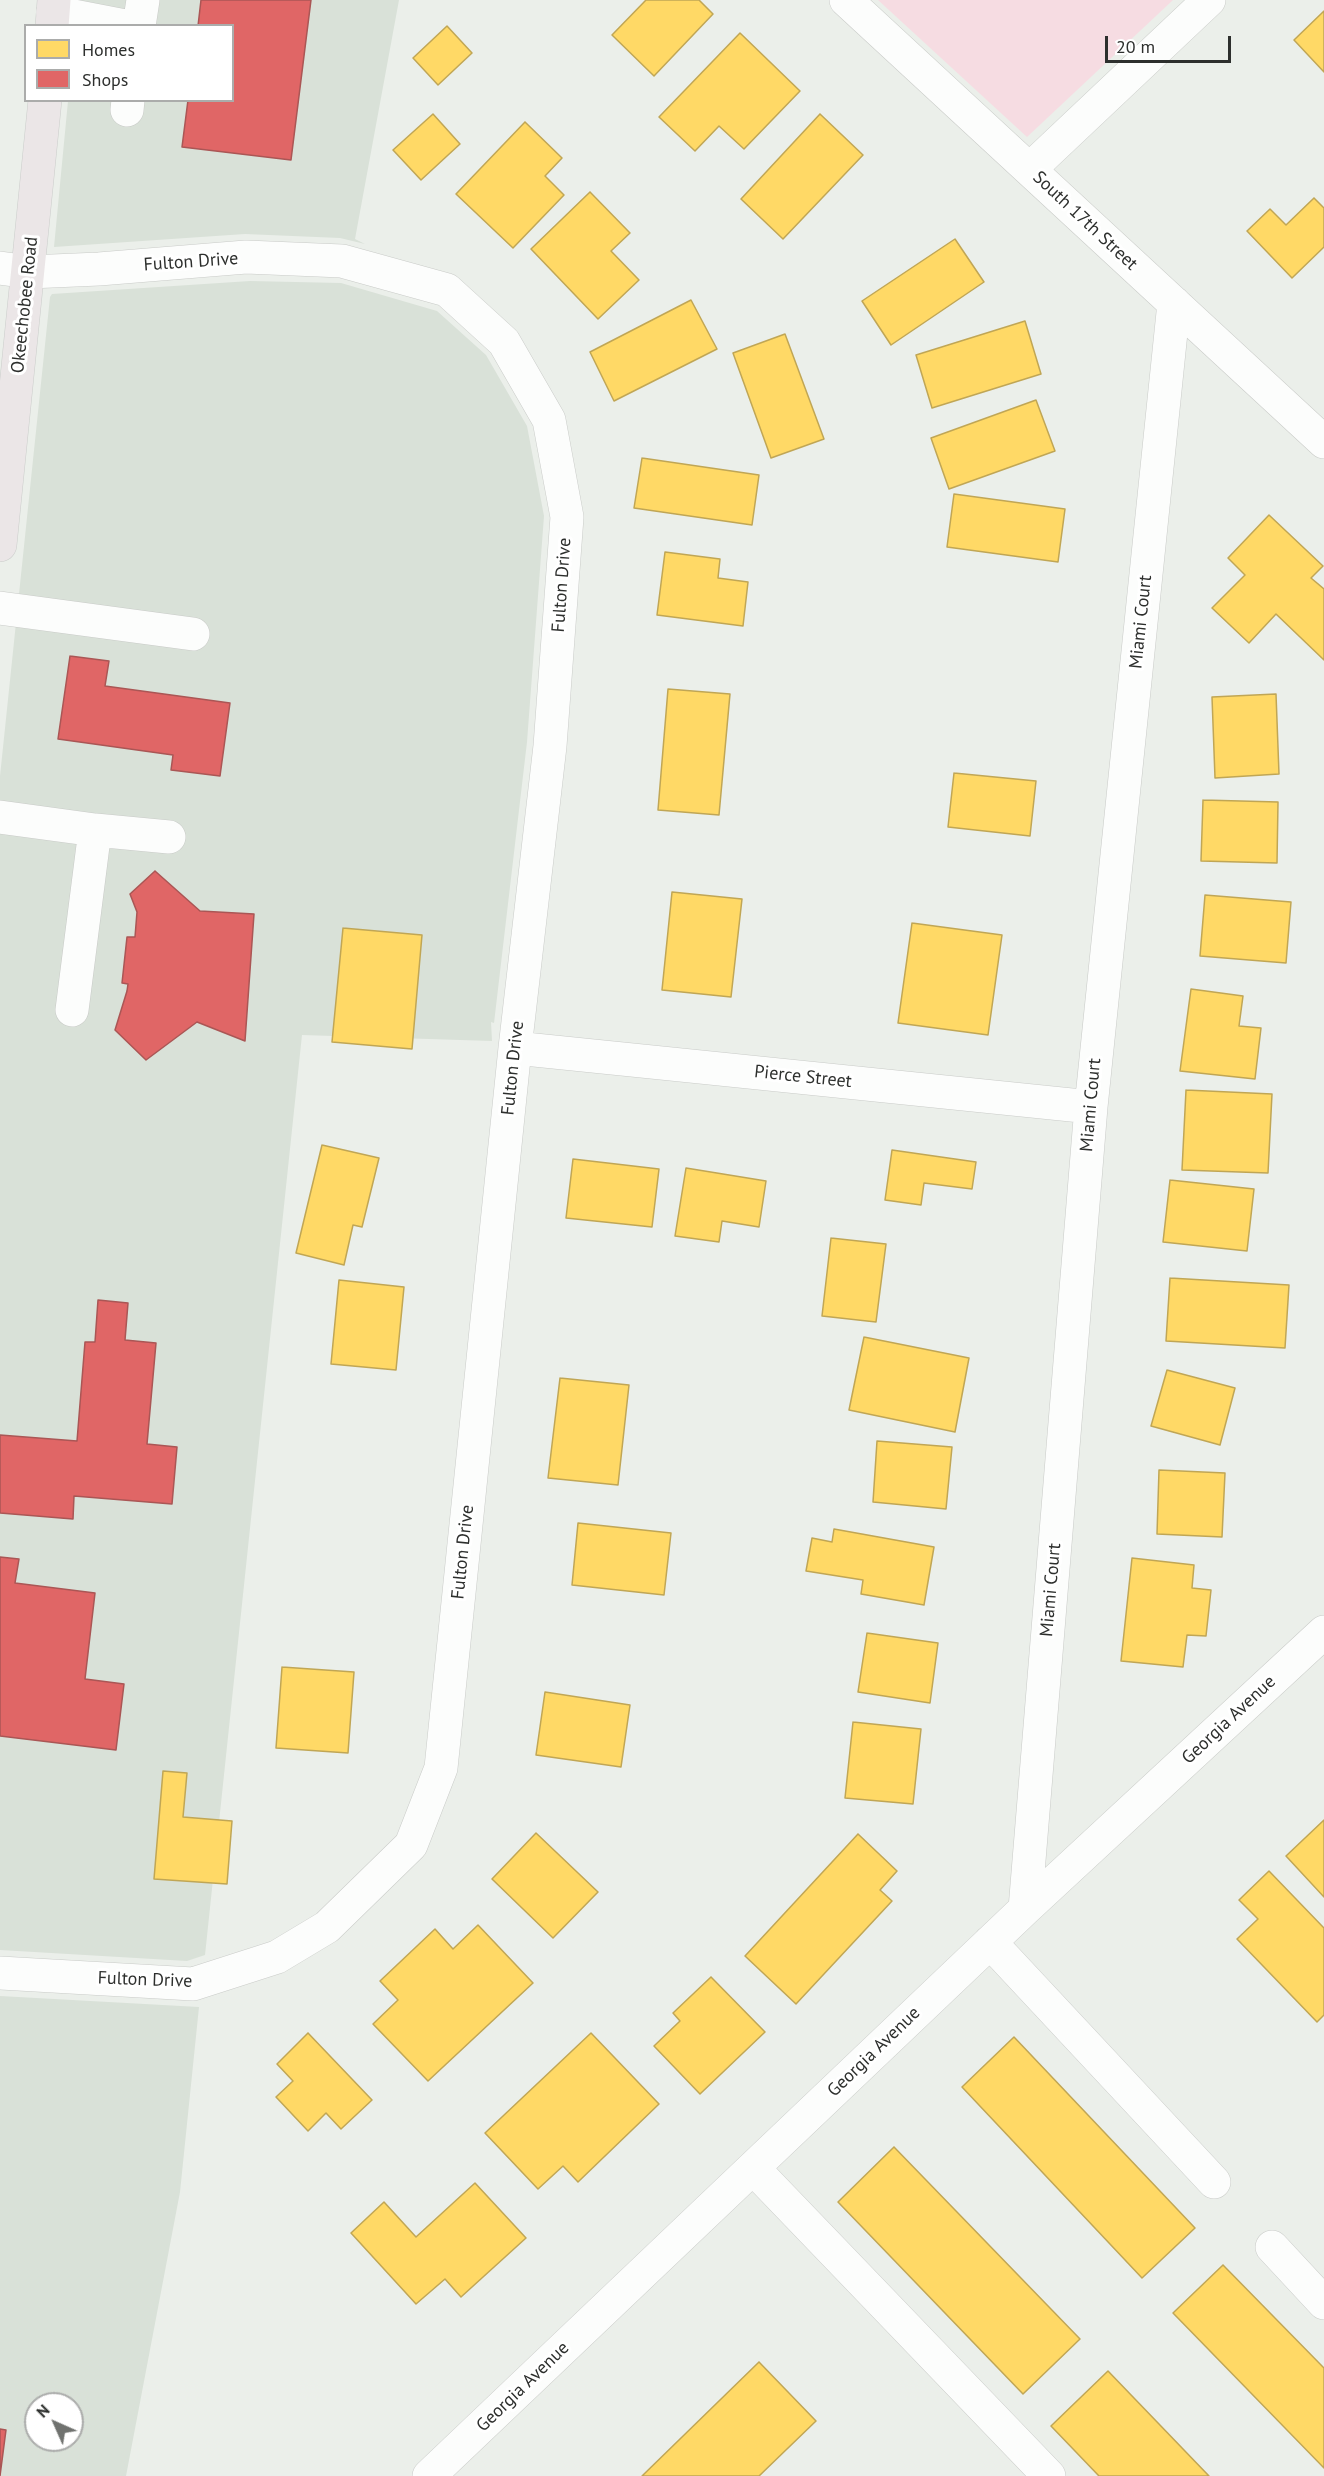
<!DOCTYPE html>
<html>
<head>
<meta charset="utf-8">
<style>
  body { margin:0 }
  #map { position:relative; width:1324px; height:2476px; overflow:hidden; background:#ebefea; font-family:"PT Sans",sans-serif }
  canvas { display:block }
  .legend { position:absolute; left:24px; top:24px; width:210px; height:78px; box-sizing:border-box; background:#fff; border:2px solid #abacab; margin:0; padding:8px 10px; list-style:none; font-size:18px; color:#2d2f2d }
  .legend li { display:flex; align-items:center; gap:12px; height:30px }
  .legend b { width:30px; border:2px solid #abacab }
  .north { position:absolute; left:24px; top:2392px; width:60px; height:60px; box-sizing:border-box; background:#fff; border:2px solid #abacab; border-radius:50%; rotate:315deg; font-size:16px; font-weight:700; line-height:24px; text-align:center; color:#2d2f2d }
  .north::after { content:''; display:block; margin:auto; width:21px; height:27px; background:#70726f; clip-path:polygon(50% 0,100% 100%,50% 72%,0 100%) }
  .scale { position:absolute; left:1105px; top:36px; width:126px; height:27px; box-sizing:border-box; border:3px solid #2d2f2d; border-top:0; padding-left:8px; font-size:18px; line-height:21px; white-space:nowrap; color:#2d2f2d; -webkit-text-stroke:4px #fff; paint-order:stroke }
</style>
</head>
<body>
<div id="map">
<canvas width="1324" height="2476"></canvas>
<ul class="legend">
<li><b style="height:16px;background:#ffd966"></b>Homes</li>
<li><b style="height:16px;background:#e06666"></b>Shops</li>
</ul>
<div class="north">N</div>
<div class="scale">20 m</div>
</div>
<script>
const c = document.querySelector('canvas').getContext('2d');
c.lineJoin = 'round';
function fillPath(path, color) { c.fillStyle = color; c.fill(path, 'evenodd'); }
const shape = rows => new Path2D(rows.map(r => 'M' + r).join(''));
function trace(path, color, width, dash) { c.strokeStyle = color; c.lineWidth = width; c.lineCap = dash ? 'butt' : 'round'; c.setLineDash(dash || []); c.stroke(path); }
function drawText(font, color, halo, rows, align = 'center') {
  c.font = font + ' "PT Sans",sans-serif'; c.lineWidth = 6; c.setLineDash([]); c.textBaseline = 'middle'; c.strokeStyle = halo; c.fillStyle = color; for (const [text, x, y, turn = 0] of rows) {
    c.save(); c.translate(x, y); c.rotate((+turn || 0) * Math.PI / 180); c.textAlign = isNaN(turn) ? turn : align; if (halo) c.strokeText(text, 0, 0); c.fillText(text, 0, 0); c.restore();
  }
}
fillPath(shape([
  [78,0,399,0,355,239,365,244,340,238,245,234,54,247,68,101,232,100,232,26,75,25],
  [250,281,341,283,437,311,486,355,527,426,544,516,527,742,494,1023,491,1022,492,1041,302,1035,205,1955,187,1961,0,1950,0,776,50,297,52,294],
  [0,1996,199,2007,180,2192,126,2476,0,2476],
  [36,2404,72,2404,72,2440,36,2440]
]), '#d9e1d8');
fillPath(shape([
  [878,0,1173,0,1027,137]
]), '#f6dce2');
const homes = shape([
  [646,0,699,0,713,14,654,76,612,35,646,0],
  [1324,11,1324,72,1294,40,1324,11],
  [447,26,472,53,438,85,413,58,447,26],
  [740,33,800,91,744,149,719,126,695,151,659,117,740,33],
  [433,114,460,144,421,180,393,150,433,114],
  [820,114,863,155,783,239,741,199,820,114],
  [525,122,562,158,545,176,564,195,513,248,456,194,525,122],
  [590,192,630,233,611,251,639,280,598,319,531,249,590,192],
  [1314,198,1324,208,1324,247,1292,278,1247,231,1270,209,1286,225,1314,198],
  [955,239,984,282,891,345,862,301,955,239],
  [691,300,717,349,614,401,590,352,691,300],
  [1025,321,1041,374,932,408,916,355,1025,321],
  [785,334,824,439,771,458,733,353,785,334],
  [1036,400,1055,451,949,489,931,438,1036,400],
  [642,458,759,475,752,525,634,508,642,458],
  [954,494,1065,509,1058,562,947,547,954,494],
  [1269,515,1323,566,1311,578,1324,589,1324,660,1276,614,1249,643,1212,608,1245,575,1228,558,1269,515],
  [665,552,720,559,718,578,748,582,743,626,657,615,665,552],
  [668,689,730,694,719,815,658,810,668,689],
  [1276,694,1279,774,1215,778,1212,697,1276,694],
  [954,773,1036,781,1030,836,948,827,954,773],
  [1203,800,1278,802,1277,863,1201,861,1203,800],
  [672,892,742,899,731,997,662,990,672,892],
  [1205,895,1291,902,1286,963,1200,956,1205,895],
  [912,923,1002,935,988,1035,898,1023,912,923],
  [343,928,422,935,412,1049,332,1042,343,928],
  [1191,989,1243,996,1239,1026,1261,1028,1255,1079,1180,1071,1191,989],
  [1186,1090,1272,1094,1268,1173,1182,1170,1186,1090],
  [322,1145,379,1158,362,1227,353,1225,344,1265,296,1253,322,1145],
  [892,1150,976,1162,972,1189,924,1183,921,1205,885,1200,892,1150],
  [573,1159,659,1169,652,1227,566,1218,573,1159],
  [686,1168,766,1181,759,1227,722,1221,719,1242,675,1236,686,1168],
  [1170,1180,1254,1189,1247,1251,1163,1242,1170,1180],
  [831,1238,886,1244,876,1322,822,1316,831,1238],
  [1170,1278,1289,1285,1285,1348,1166,1341,1170,1278],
  [339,1280,404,1287,396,1370,331,1364,339,1280],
  [864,1337,969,1358,955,1432,849,1410,864,1337],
  [1167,1370,1235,1388,1220,1445,1151,1426,1167,1370],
  [560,1378,629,1385,618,1485,548,1478,560,1378],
  [877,1441,952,1447,946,1509,873,1502,877,1441],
  [1159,1470,1225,1473,1222,1537,1157,1534,1159,1470],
  [578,1523,671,1533,664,1595,572,1585,578,1523],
  [834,1529,934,1547,924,1605,861,1594,863,1580,806,1571,812,1538,832,1542,834,1529],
  [1132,1558,1194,1565,1192,1588,1211,1590,1206,1636,1187,1635,1183,1667,1121,1661,1132,1558],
  [867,1633,938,1643,930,1703,858,1692,867,1633],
  [282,1667,354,1672,348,1753,276,1748,282,1667],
  [545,1692,630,1705,621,1767,536,1755,545,1692],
  [853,1722,921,1729,913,1804,845,1798,853,1722],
  [163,1771,187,1773,183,1817,232,1821,227,1884,154,1879,163,1771],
  [1324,1820,1324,1897,1286,1856,1324,1820],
  [536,1833,598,1892,553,1938,492,1879,536,1833],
  [858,1834,897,1871,880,1890,892,1901,796,2004,745,1956,858,1834],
  [1269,1871,1324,1928,1324,2015,1317,2022,1237,1939,1258,1919,1239,1900,1269,1871],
  [478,1925,533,1983,428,2081,373,2024,398,2000,380,1981,435,1929,453,1949,478,1925],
  [711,1977,765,2032,700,2094,654,2046,680,2021,673,2013,711,1977],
  [308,2033,372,2100,341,2129,326,2113,308,2131,276,2097,293,2081,277,2064,308,2033],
  [591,2033,659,2104,578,2182,563,2166,538,2189,485,2133,591,2033],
  [1014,2037,1195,2228,1142,2278,962,2087,1014,2037],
  [894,2147,1080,2339,1023,2394,838,2202,894,2147],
  [475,2183,526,2238,461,2297,445,2279,416,2304,351,2233,384,2202,416,2237,475,2183],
  [1223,2265,1324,2368,1324,2468,1173,2313,1223,2265],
  [759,2362,816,2421,759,2476,642,2476,759,2362],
  [1108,2371,1209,2476,1099,2476,1051,2426,1108,2371]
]);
fillPath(homes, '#ffd966');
trace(homes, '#c0a655', 1.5);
const shops = shape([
  [201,0,311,0,291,160,182,147,188,100,232,100,232,26,198,26,201,0],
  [70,656,109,661,105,686,230,703,220,776,171,770,173,755,58,739,70,656],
  [155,871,200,911,254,914,245,1041,197,1022,146,1060,115,1030,127,991,128,984,122,983,127,937,135,937,137,912,130,894,155,871],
  [98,1300,128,1303,125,1340,156,1343,147,1444,177,1447,172,1504,74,1496,73,1519,0,1513,0,1435,77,1441,85,1342,95,1342,98,1300],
  [0,1557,19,1559,15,1583,95,1593,85,1679,124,1684,116,1750,0,1736,0,1557],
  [0,2429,6,2430,0,2476,0,2429]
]);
fillPath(shops, '#e06666');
trace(shops, '#aa5655', 1.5);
const minor = shape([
  [846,0,1324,442],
  [53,12,125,26],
  [139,26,143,0],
  [127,110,128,100],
  [1030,169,1209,0],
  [0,268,29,272,99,269,246,257,342,261,447,290,504,342,549,420,567,517,550,746,515,1048,441,1768,411,1845,327,1927,277,1957,193,1984,0,1973],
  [0,608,193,634],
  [0,817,95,830,72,1010],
  [95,830,169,837],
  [515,1048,1091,1107],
  [1025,1909,1091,1107,1174,303],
  [990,1942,1214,2182],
  [753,2168,1049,2476],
  [1272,2247,1324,2303],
  [429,2476,1025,1909,1324,1632]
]);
const major = shape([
  [52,26,54,0],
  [0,545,45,100]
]);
trace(minor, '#c9cbc8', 34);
trace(major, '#caccca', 34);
trace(minor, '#fcfdfc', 33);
trace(major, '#ebe6e7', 33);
drawText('18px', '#2d2f2d', '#fff', [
  ["South 17th Street",1085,221,43],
  ["Fulton Drive",191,262,-4],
  ["Okeechobee Road",25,305,-84],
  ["Fulton Drive",562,585,-86],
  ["Miami Court",1141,622,-84],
  ["Fulton Drive",513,1068,-84],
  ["Pierce Street",803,1077,6],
  ["Miami Court",1091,1105,-85],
  ["Fulton Drive",463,1552,-84],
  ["Miami Court",1051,1590,-85],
  ["Georgia Avenue",1229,1720,-43],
  ["Fulton Drive",145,1980,2],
  ["Georgia Avenue",874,2052,-44],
  ["Georgia Avenue",523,2387,-44]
]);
</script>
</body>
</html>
